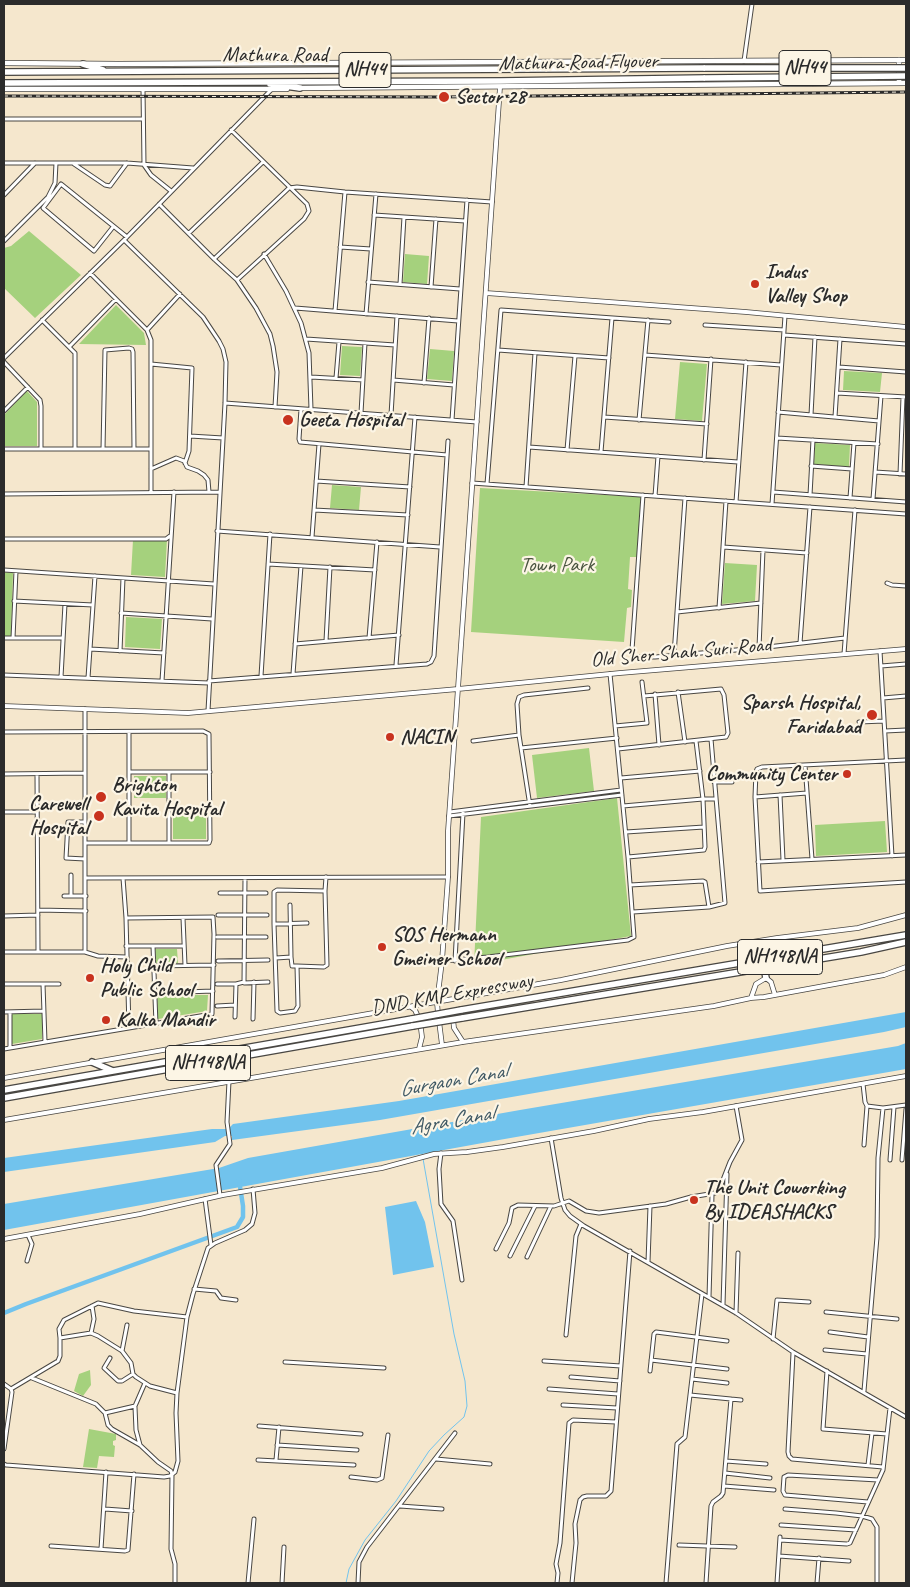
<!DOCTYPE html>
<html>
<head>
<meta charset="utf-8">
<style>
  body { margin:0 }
  #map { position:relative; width:910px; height:1587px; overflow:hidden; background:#f5e7cd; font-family:Caveat,sans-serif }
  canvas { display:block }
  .frame { position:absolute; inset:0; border:5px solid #2b2b2b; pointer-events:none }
</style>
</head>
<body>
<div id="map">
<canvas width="910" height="1587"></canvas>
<div class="frame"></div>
</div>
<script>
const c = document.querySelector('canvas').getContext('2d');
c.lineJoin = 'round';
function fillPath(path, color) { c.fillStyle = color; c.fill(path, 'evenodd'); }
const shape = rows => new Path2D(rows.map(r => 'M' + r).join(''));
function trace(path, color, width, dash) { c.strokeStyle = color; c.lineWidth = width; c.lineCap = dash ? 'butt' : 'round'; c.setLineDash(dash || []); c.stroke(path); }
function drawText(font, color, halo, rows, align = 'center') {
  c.font = font + ' Caveat,sans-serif'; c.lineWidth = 4.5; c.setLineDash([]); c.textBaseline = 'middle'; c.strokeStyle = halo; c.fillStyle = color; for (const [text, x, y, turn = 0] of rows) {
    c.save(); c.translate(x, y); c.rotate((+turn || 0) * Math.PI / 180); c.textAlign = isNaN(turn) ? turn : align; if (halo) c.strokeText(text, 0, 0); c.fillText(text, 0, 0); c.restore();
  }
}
fillPath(shape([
  [29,231,81,275,35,318,4,288,4,248,11,246],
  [405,254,429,256,427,284,403,282],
  [116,305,144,333,146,345,79,344],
  [342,346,362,347,360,376,340,375],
  [430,349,454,351,452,381,427,379],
  [680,362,707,364,702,421,675,419],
  [844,371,882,373,880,392,843,390],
  [27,391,37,402,37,446,4,446,4,415],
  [815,443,850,445,849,467,814,464],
  [332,485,361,487,359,510,330,508],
  [480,488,642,497,637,557,630,557,628,589,632,590,631,607,627,608,624,642,471,632],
  [167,539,165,577,131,575,133,540],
  [725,563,757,565,755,601,722,604],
  [4,572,13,573,11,636,4,636],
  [126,617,162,619,160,649,125,647],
  [589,748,594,791,537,798,532,755],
  [134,776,166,776,166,798,134,798],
  [617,798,631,936,474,965,481,817],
  [173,815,206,815,206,839,173,839],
  [885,821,887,852,816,856,815,825],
  [155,949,177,949,178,963,156,963],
  [157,995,208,995,207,1011,158,1019],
  [12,1014,42,1014,42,1039,12,1044],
  [90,1370,91,1385,83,1396,74,1391,79,1374],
  [89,1429,116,1434,116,1440,113,1441,113,1445,115,1446,114,1457,99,1456,97,1468,83,1467]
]), '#a5d17d');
fillPath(shape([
  [906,1012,906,1027,884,1032,380,1120,232,1140,232,1136,225,1136,215,1142,4,1172,4,1158,212,1129,228,1129,233,1124,399,1101],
  [906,1043,906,1069,499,1140,4,1230,4,1204,219,1168,248,1158,520,1110,898,1046],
  [416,1201,425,1222,434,1267,393,1275,385,1207]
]), '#71c3ed');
trace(shape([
  [346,1583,349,1569,365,1540,396,1501,429,1451,444,1435,464,1417,467,1406,465,1381,454,1334,422,1153]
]), '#71c3ed', 1);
trace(shape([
  [4,1313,26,1304,237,1227,243,1217,243,1206,239,1180]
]), '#71c3ed', 4.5);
const minor = shape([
  [744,61,752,4],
  [143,89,144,165,151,175,171,191],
  [4,119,142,119],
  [231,130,307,204,309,211,304,219,237,280],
  [4,163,127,163,193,168],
  [74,164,105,185,110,186,127,163],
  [4,195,35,163],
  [159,204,214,259,237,280,256,308,270,334,273,346,277,372,275,407],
  [374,215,465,221],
  [113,227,94,251,43,208,61,184,127,237],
  [189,233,263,162],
  [124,240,203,317,219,341,223,349,226,362,225,403,208,711],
  [4,241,48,197,55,183,56,163],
  [340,247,371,249],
  [264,254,286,291,301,323,309,353,311,409],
  [214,259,289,188,297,187,345,192,492,202],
  [90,273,147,330,151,340,151,492],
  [368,282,460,289],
  [400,284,404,217],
  [431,287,436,219],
  [295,308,458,321],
  [335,311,345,192],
  [366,314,376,194],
  [42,320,75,353,75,449],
  [705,325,784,330],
  [147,330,180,294],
  [784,335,906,344],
  [306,339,395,345],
  [70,346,116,299],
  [498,350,609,358],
  [645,355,781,365],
  [4,358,124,240,272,89],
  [4,362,40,400,41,406,41,449],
  [151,364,192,368,189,451,185,463],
  [839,367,906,372],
  [311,377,363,380],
  [336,378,339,342],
  [393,380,454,385],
  [424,383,429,318],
  [837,393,906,397],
  [225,403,477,422],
  [301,409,299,439,300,442,447,455],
  [4,411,28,387],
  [778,412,879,421],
  [361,413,365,343],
  [391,415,397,316],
  [811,415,815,337],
  [604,417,707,424],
  [835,417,840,339],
  [452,420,467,200],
  [639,420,648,320],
  [190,436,223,438],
  [777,438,878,444],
  [529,447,738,462],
  [4,449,151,449],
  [103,449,105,350,129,348,132,349,133,352,134,449],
  [567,450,575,356],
  [601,452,612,318],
  [704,460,711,359],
  [811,466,852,469],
  [151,469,176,458,184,461,187,467,198,471,204,475,208,480,209,492],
  [875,472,906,474],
  [900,474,903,397],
  [316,481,410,487],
  [472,483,906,514],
  [487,484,501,310,669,322],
  [526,487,535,353],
  [773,492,906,502],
  [4,494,219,492],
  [643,495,632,650,633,657,655,657,759,648,845,638],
  [810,495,813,440],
  [655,496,658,456],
  [850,498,854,443],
  [873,499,881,396],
  [736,502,746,362],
  [772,504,785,316],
  [314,510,408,515],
  [217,531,440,547],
  [312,537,319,444],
  [4,539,166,539,170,536],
  [723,547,807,553],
  [268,564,375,570],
  [4,570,214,584],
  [887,583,892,585,906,586],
  [14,601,93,605],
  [719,608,726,501],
  [677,612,761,603],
  [121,613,212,619],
  [4,638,63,638],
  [13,638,16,571],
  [369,638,377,542],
  [326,641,330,567],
  [800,643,810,507],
  [295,644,399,635],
  [759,648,763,550],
  [90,649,164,653],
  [120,651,123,578],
  [880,651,892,856],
  [844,654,855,510],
  [674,655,685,498],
  [396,665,415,417],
  [881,666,906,664],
  [293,674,301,566],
  [4,675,209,683],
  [261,676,270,534],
  [61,677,65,604],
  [88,678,95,576],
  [162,681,174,492],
  [209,681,427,664,431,662,434,656,448,441],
  [678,692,685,742],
  [655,694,659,745],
  [883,698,906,696],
  [85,709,85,952],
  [859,722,884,721],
  [615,726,647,723,642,682],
  [885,731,906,730],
  [4,732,203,731,209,734,210,840,209,843,85,843],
  [473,741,519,735],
  [696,741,703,799,716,799],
  [521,748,617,738],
  [618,749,726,737,728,733,724,695,721,689,644,696],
  [906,760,762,767,757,769,756,772,755,797,760,891,906,882],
  [805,765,812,859],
  [129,772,210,772],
  [169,772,169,843],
  [4,774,85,773],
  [37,774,38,952],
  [621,778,700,771],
  [714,782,732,782],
  [780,795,783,860],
  [755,797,807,793],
  [530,806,519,735,517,704,519,697,524,695,588,688],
  [623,806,703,799,705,847,704,850,628,857],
  [4,812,37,812],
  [450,812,621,790],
  [449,816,622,795],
  [85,822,68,822,66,858,85,859],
  [626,832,704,827],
  [129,843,129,732],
  [758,862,906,855],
  [85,878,448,877],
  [123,878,126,918,129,1028],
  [630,885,703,881,705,882,709,907],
  [325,891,326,877],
  [220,893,266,893],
  [64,896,86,896],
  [71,896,71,875],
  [290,905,291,957],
  [38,910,86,911],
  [633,912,709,907,725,903,711,739],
  [218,915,267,915],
  [4,916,38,915],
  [183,918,185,965],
  [274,924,307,923],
  [217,937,266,937],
  [126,946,184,946],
  [153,946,156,1024],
  [4,952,85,952,98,956,126,957],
  [276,958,291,957,292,966,297,966,298,1006,295,1011,280,1013,277,1011,274,924,274,892,277,890,325,891,327,965,324,967,297,966],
  [218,961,268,960],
  [442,961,488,957,628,940,634,937,628,857,610,674],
  [455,961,463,813],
  [154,966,214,965],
  [244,983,268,982],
  [4,984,59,984],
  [43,984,45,1042],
  [217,984,236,984,244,982,245,878],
  [156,993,213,991],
  [217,1006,235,1005],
  [4,1012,44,1011],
  [10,1012,10,1048],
  [235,1017,236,984],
  [253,1019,254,982],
  [4,1049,212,1014,214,934,213,917,126,918],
  [863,1084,865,1102,867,1106,883,1108,906,1105],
  [551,1138,561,1198,565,1210,570,1216,584,1226,736,1313,793,1352,906,1417],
  [864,1145,867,1106],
  [441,1153,439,1169,441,1204,453,1221,462,1280],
  [890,1160,894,1107],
  [902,1160,906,1109],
  [220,1195,216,1165,230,1144,227,1122,229,1081],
  [205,1199,211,1245],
  [496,1249,509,1223,512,1208,518,1205,554,1206,569,1201,586,1211,599,1213,666,1204,691,1197,715,1193,721,1185,730,1162,742,1140,736,1106],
  [510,1256,535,1206],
  [527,1257,551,1206],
  [27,1261,32,1244,28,1235],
  [648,1262,650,1206],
  [194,1289,216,1291,221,1298,236,1300],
  [709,1297,712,1195],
  [723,1305,727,1174],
  [826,1312,897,1319],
  [736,1313,738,1253],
  [830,1332,868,1337],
  [91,1333,94,1319,92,1306],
  [566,1335,576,1236,581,1224],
  [60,1338,59,1329,64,1320,98,1303,134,1311,187,1317],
  [773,1339,777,1300,809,1302],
  [825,1350,867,1354],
  [122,1351,127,1325],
  [793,1353,788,1452,789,1456,792,1459,883,1467],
  [110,1358,104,1368,118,1381,122,1381,133,1374],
  [651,1360,727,1369],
  [544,1361,621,1366],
  [285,1362,384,1368],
  [650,1371,654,1334,656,1332,727,1341],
  [827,1371,823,1429,887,1434],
  [571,1377,620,1381],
  [32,1378,96,1404,105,1413,108,1425,112,1429,140,1445,158,1462,171,1471,172,1475,171,1549,175,1564,175,1583],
  [692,1379,727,1383],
  [4,1384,11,1389,12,1392,4,1449],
  [11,1389,58,1361,60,1356,60,1338,91,1333,98,1336,122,1351,131,1363,133,1374,136,1377,150,1386,177,1393],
  [549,1389,618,1394],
  [864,1391,877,1237,878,1158,883,1108],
  [690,1395,741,1400],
  [563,1405,617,1408],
  [135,1407,136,1430,140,1445],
  [105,1413,135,1406,145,1383],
  [259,1426,361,1434],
  [277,1445,357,1450],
  [436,1459,490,1464],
  [258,1460,354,1465],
  [276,1460,279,1427],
  [726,1461,766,1464],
  [4,1464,6,1465,164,1477,170,1476,175,1472,178,1461,176,1413,177,1393,187,1317,193,1294,208,1248,215,1243,245,1230,252,1224,255,1213,253,1189],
  [868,1465,872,1433],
  [725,1473,770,1478],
  [351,1477,377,1480,382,1478,388,1435],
  [724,1486,774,1490],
  [868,1502,785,1495,783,1491,784,1477,788,1475,878,1480],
  [400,1506,442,1509],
  [105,1509,132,1511],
  [785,1509,836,1513,862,1516,872,1519,877,1527,877,1583],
  [781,1525,856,1530],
  [780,1540,847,1544,850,1543,883,1470,890,1408],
  [679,1545,735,1547],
  [51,1546,125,1551,128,1550,134,1474],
  [101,1549,106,1472],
  [779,1556,849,1561],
  [248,1583,254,1519],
  [282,1583,284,1547],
  [358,1583,359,1562,367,1547,455,1433],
  [557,1583,558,1573,556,1564,560,1543,569,1423,573,1420,616,1422],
  [572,1583,576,1543,575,1524,580,1500,583,1497,587,1496,606,1496,611,1491,630,1251],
  [666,1583,677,1444,685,1437,702,1294],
  [706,1583,711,1506,713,1502,721,1496,723,1493,731,1399],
  [777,1583,780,1537],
  [817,1583,819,1558]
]);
const tertiary = shape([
  [486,293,746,312,906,327],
  [4,706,188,713,458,689,620,673,906,649],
  [751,998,756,984,766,978,771,982,775,995],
  [411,1007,415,1010,420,1021,422,1037,419,1049],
  [438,1014,437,1002,442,961,448,877,448,831,500,87],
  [453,1019,454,1028,463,1042],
  [439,1021,442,1045],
  [4,1078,561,980,727,946,777,938,858,928,906,915],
  [4,1120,463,1042,714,1006,751,998,764,997,884,975,906,967],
  [4,1239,140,1214,223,1195,382,1168,434,1154,467,1152,503,1147,594,1131,649,1119,703,1112,906,1076]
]);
const secondary = shape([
  [4,63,118,64,906,60],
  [899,83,899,60],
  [298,88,906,83],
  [4,89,287,89]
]);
const trunk = shape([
  [83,64,103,70],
  [632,67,649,62],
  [4,72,705,68],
  [4,83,500,81,705,78],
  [270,84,300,88],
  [764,967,766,978],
  [461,1010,906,935],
  [462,1018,861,952,906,942],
  [92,1062,113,1071],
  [4,1090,412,1019],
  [4,1098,413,1026]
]);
trace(minor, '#494743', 5);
trace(tertiary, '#494743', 5.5);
trace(secondary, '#494743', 6);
trace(trunk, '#494743', 8);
trace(minor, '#fff', 3);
trace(tertiary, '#fff', 4);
trace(secondary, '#fff', 4.5);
trace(trunk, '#fff', 5.5);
const rail = shape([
  [4,96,440,97,906,92]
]);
trace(rail, '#2b2b2b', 3);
trace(rail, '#fcf5e5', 1, [4]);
const trunkBridge = shape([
  [705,68,906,68],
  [705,78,906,76],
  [412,1019,461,1010],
  [413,1026,462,1018]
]);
trace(trunkBridge, '#494743', 8, []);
trace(trunkBridge, '#fff', 5.5);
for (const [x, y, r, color] of [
  [444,97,6,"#c8321e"],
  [755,284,5,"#c8321e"],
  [288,420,6,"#c8321e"],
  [872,715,6,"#c8321e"],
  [390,737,5,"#c8321e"],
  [847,774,5,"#c8321e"],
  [101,797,6,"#c8321e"],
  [99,816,6,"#c8321e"],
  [382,947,5,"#c8321e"],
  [90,978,5,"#c8321e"],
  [106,1020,5,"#c8321e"],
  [694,1200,5,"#c8321e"]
]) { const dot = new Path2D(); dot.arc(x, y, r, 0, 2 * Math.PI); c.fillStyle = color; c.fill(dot); trace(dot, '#fcf5e5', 2); }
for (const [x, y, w] of [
  [805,68,52],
  [365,70,52],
  [780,957,85],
  [208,1063,85]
]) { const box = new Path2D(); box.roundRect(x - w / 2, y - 17.5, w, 35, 4); c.fillStyle = '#fcf5e5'; c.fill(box); trace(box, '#2b2b2b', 1); }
drawText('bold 20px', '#2b2b2b', null, [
  ["NH44",805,68],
  ["NH44",365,70],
  ["NH148NA",780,957],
  ["NH148NA",208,1063]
]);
drawText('21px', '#2b2b2b', '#fcf5e5', [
  ["Mathura Road",275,55],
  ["Mathura Road Flyover",578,63,-1],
  ["Old Sher Shah Suri Road",681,653,-5],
  ["DND KMP Expressway",452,995,-10]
]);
drawText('bold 21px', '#2b2b2b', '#fcf5e5', [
  ["Sector 28",455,97],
  ["Indus",765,272],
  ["Valley Shop",765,296],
  ["Geeta Hospital",299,420],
  ["Sparsh Hospital,",861,703,"right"],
  ["Faridabad",861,727,"right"],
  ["NACIN",400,737],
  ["Community Center",837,774,"right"],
  ["Brighton",112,785],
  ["Kavita Hospital",112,809],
  ["Carewell",88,804,"right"],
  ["Hospital",88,828,"right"],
  ["SOS Hermann",392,935],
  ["Gmeiner School",392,959],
  ["Holy Child",100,966],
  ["Public School",100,990],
  ["Kalka Mandir",116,1020],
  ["The Unit Coworking",704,1188],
  ["By IDEASHACKS",704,1212]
], 'left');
drawText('21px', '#4a5440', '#fcf5e5', [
  ["Town Park",557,565]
]);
drawText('italic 22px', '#405965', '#fcf5e5', [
  ["Gurgaon Canal",453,1081,-10],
  ["Agra Canal",452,1121,-10]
]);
</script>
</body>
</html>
